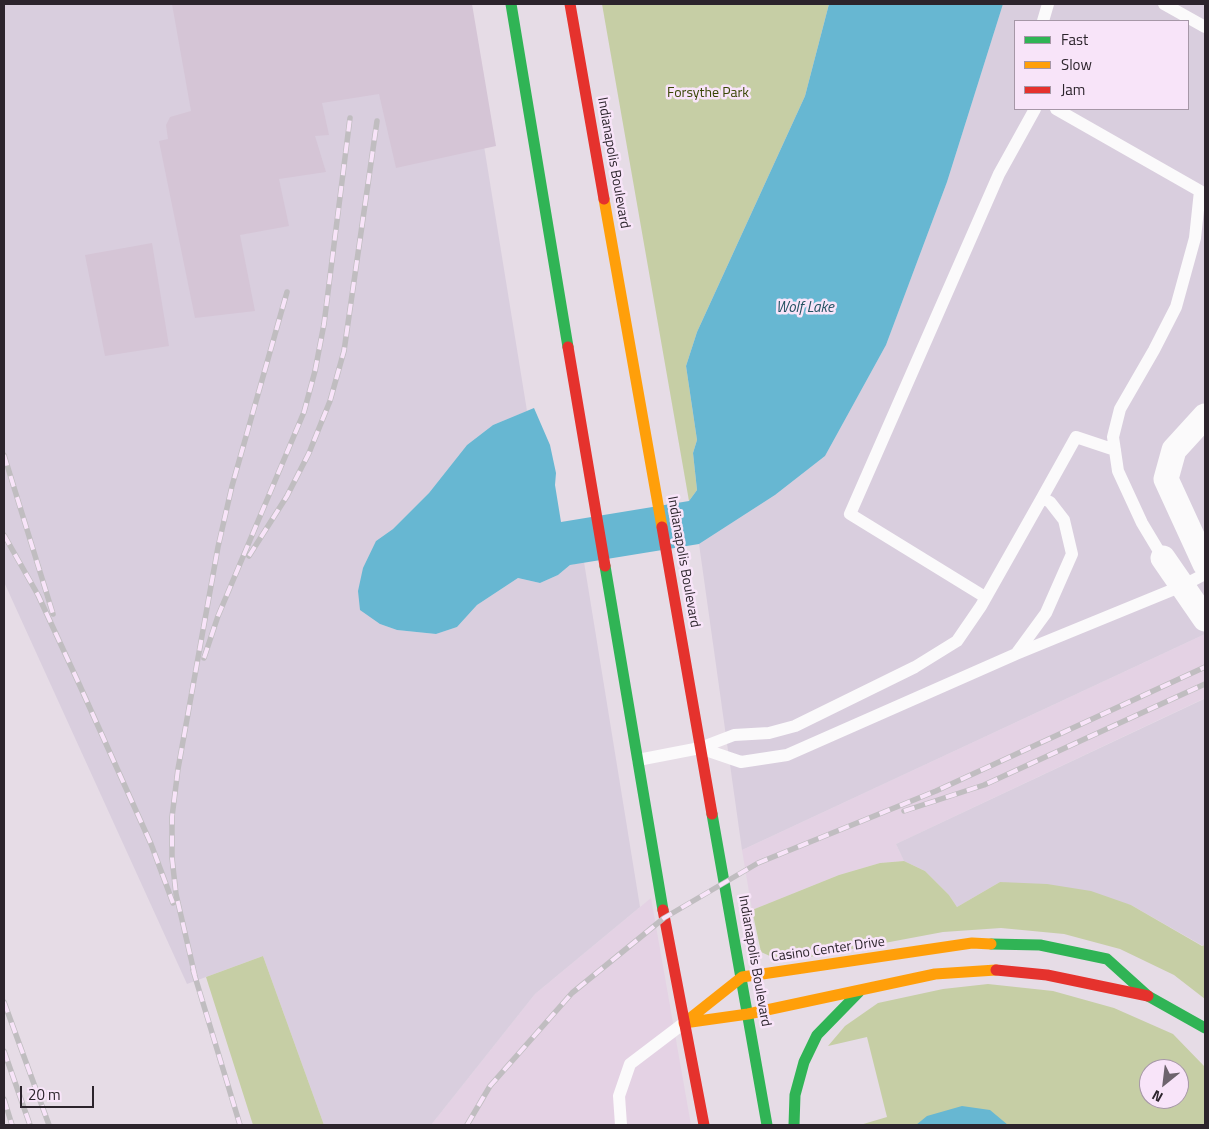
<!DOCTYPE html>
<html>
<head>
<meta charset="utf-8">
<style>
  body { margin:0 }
  #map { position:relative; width:1209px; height:1129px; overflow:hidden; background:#e6dce6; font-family:"Titillium Web",sans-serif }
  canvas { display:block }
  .frame { position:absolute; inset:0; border:5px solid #2c242c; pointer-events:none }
  .legend { position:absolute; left:1014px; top:20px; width:175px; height:90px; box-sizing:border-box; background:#f8e4f9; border:1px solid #a697a7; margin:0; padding:6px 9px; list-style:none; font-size:15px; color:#2c242c }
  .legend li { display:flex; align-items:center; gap:10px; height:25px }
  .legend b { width:25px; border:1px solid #a697a7 }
  .north { position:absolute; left:1139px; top:1059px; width:50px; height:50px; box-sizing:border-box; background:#f8e4f9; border:1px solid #a697a7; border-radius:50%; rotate:209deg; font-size:14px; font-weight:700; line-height:20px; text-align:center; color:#2c242c }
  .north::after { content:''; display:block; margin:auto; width:18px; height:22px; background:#6d646d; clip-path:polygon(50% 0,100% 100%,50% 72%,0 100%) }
  .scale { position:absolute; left:20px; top:1086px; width:74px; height:22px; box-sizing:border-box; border:2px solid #2c242c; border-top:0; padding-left:6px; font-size:15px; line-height:18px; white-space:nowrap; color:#2c242c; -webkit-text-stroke:4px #f8e4f9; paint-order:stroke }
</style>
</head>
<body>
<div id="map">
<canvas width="1209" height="1129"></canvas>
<div class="frame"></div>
<ul class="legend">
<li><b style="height:6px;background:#30b455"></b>Fast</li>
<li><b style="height:6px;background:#ff9f0a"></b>Slow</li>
<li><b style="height:6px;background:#e5322d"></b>Jam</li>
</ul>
<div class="north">N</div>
<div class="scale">20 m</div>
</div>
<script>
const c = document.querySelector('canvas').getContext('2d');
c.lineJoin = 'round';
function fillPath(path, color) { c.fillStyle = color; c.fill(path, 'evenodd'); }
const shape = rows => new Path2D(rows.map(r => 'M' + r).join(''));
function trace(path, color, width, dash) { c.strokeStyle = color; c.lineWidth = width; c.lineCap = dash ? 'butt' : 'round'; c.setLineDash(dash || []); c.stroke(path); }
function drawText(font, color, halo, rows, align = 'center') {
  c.font = font + ' "Titillium Web",sans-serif'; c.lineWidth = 5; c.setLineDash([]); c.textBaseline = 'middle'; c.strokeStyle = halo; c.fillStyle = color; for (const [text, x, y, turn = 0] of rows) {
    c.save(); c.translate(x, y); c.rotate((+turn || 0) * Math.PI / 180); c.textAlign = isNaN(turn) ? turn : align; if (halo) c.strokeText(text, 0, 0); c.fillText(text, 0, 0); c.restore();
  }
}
fillPath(shape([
  [1205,634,1205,698,896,844,904,861,880,863,839,875,752,910,742,850],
  [651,898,691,1125,431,1125,535,994]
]), '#e4d2e4');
fillPath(shape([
  [4,4,461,4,527,411,493,425,467,445,429,493,393,529,376,541,380,624,397,630,436,634,457,627,477,605,518,578,540,583,558,575,570,565,584,562,640,907,535,994,431,1125,324,1125,263,956,187,984,4,582],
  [1003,4,1205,4,1205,634,742,850,699,544,775,495,825,456,886,345,947,182],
  [1015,21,1188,21,1188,109,1015,109],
  [1204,699,1205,945,1203,946,1131,905,1000,882,957,907,949,895,925,871,904,861,896,844]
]), '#d9cede');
fillPath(shape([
  [602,4,829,4,805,96,697,332,686,366,697,440,693,453,697,490,689,501],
  [904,861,925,871,949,895,957,907,1000,882,1047,884,1091,891,1131,905,1202,946,1205,945,1205,999,1174,975,1120,949,1064,934,1001,928,943,932,783,962,761,952,752,910,839,875,880,863],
  [263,956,324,1125,253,1125,206,977],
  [988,984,1053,991,1114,1008,1173,1034,1205,1067,1205,1125,860,1125,887,1117,867,1037,828,1046,845,1026,878,1003,943,989],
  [1149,1069,1179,1069,1179,1099,1149,1099]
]), '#c6cea5');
fillPath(shape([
  [829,4,1003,4,947,182,886,345,825,456,775,495,699,544,570,565,558,575,540,583,518,578,477,605,457,627,436,634,397,630,380,624,360,610,358,591,363,568,376,541,393,529,429,493,467,445,493,425,534,408,550,445,556,473,555,485,561,522,689,501,697,490,693,453,697,440,686,366,697,332,805,96],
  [962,1106,990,1110,1008,1125,916,1125,927,1116]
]), '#67b7d2');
fillPath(shape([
  [172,4,472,4,496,146,396,168,379,94,322,103,329,135,315,136,326,172,279,179,289,226,240,235,255,311,195,318,159,141,168,139,166,125,170,117,191,111],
  [152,243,169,346,105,356,85,255]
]), '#d5c5d6');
trace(shape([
  [1164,4,1205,27],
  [1043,21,1048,4],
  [1056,109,1200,191,1195,238,1176,307,1154,350,1120,409,1113,437,1118,471,1142,523,1163,558],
  [1042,498,1076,437,1115,450],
  [985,597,850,514,999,174,1035,109],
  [700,748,741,762,787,755,1016,654,1182,586,1205,574],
  [638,760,700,748,734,735,769,733,795,726,915,667,957,641,981,606,1042,498,1050,502,1064,520,1072,554,1046,613,1016,654],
  [621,1125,619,1096,630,1064,684,1023]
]), '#fbfafb', 12);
trace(shape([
  [1205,416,1174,450,1166,479,1205,564],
  [1163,558,1205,619]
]), '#fbfafb', 25);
trace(shape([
  [511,4,568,347],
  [605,566,663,910],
  [712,814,767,1125],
  [991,944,1040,945,1107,959,1148,996,1205,1028],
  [794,1125,795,1095,804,1062,817,1035,859,992]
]), '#30b455', 11);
trace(shape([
  [604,199,662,527],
  [684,1023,742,977,972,943,991,944],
  [684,1023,748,1014,935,974,996,970]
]), '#ff9f0a', 11);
trace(shape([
  [570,4,604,199],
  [568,347,605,566],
  [662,527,712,814],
  [663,910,704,1125],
  [996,970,1047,975,1148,996]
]), '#e5322d', 11);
const rail = shape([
  [4,455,53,614],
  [4,535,38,595,80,686,151,844,173,903],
  [249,556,287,496,309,453,330,401,344,351,377,121],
  [204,658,218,616,304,412,315,371,324,324,350,118],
  [904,811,984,785,1205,684],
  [193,970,240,1125],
  [195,976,176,894,172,858,172,817,178,769,218,547,232,486,287,292],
  [4,1002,49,1125],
  [4,1051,30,1125],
  [4,1099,12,1125],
  [467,1125,490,1086,572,993,664,918,758,863,936,791,1205,667]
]);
trace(rail, '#c0bdc0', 5.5);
trace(rail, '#f8e4f9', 4, [11]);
drawText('14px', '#384503', '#f8e4f9', [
  ["Forsythe Park",708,94]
]);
drawText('14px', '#2c242c', '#f8e4f9', [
  ["Indianapolis Boulevard",613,163,80],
  ["Indianapolis Boulevard",683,562,80],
  ["Casino Center Drive",828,950,-8],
  ["Indianapolis Boulevard",754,961,80]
]);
drawText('italic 15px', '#225161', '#f8e4f9', [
  ["Wolf Lake",805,308]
]);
</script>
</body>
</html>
